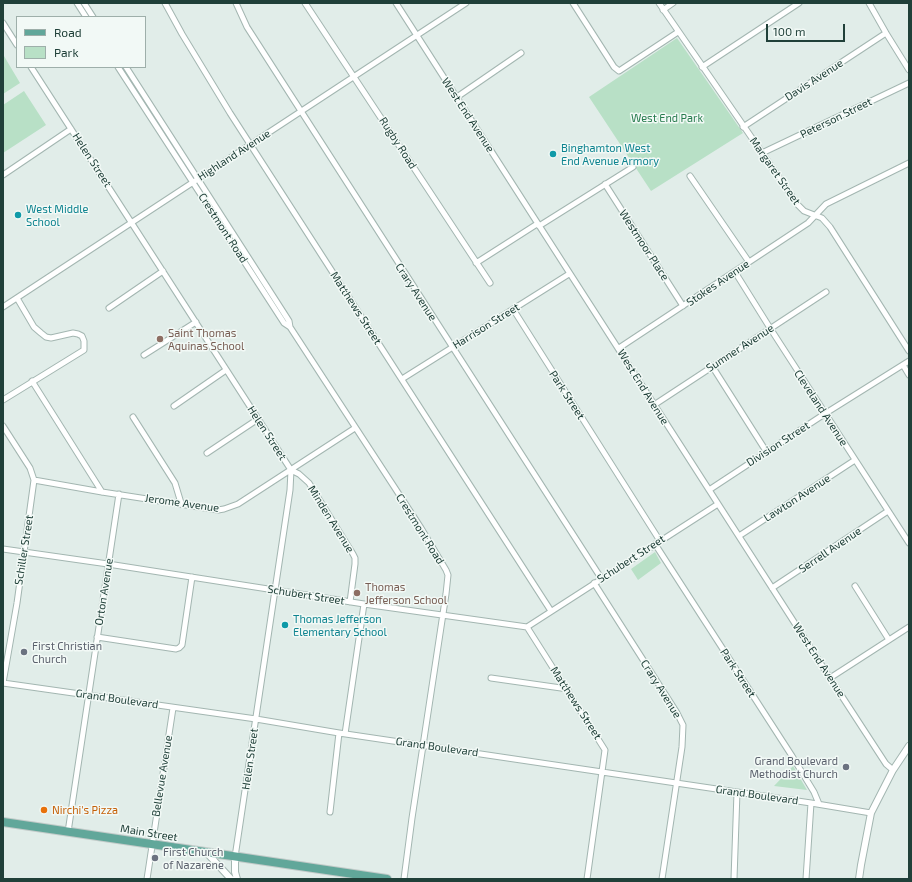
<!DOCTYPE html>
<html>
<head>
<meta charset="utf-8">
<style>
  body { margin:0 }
  #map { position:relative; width:912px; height:882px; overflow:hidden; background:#e1ede9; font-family:"Exo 2",sans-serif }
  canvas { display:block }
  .frame { position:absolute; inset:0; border:4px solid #204039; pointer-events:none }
  .legend { position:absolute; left:16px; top:16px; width:130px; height:52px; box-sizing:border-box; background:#f2f9f6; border:1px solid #9eafaa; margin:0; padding:5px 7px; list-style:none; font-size:12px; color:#204039 }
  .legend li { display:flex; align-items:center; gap:8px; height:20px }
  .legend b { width:20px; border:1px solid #9eafaa }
  .scale { position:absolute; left:766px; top:24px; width:79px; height:18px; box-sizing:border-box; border:2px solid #204039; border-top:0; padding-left:5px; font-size:12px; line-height:14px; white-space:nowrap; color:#204039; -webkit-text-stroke:3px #f2f9f6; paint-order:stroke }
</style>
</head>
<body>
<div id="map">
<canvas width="912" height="882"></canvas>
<div class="frame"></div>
<ul class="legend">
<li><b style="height:5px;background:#61a79a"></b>Road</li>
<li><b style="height:11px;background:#b8e0c6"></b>Park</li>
</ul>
<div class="scale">100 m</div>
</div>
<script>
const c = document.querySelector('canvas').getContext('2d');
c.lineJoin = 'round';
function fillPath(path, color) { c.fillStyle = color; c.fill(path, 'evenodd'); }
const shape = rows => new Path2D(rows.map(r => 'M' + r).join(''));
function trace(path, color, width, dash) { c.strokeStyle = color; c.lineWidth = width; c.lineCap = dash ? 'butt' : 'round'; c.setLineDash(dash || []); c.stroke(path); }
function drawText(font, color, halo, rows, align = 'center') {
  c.font = font + ' "Exo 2",sans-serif'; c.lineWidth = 3; c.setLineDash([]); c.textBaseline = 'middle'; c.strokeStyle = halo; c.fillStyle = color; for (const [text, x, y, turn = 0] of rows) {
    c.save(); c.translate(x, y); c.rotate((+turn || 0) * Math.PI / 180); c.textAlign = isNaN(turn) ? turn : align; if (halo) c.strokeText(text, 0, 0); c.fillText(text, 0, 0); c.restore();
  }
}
fillPath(shape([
  [677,38,743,133,651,191,589,97],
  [4,56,20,83,3,94,3,57],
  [24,91,46,125,3,153,3,105],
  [655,552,661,563,638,580,631,569],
  [793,766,807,790,774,786]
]), '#b8e0c6');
const minor = shape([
  [77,3,86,17],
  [84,3,93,17],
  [165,3,182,34,230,113,551,611],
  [236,3,247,27,601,578],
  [305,3,490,283],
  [396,3,830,678,886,764,893,770],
  [573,3,614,67,619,71,678,32],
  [659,3,798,205,804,211,822,218,830,227,909,351],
  [869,3,886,33,909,70],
  [663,10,673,3],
  [3,23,17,45],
  [31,67,291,470,290,490,235,857],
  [118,67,284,323,290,327,421,528,446,570,448,575,446,594,412,818,404,879],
  [126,67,289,321,290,327],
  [702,67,799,3],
  [457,97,521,53],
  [743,127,886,33],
  [762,153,909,83],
  [3,175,71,129],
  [690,176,749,262],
  [605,184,683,306],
  [539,226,633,167],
  [476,263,537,224],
  [735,272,770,328,909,543],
  [3,307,466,3],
  [109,308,163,271],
  [513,309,660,541],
  [619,348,808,223,826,204,909,163],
  [144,355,196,322],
  [903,365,909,375],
  [712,366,766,451],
  [402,379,569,274],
  [32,381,102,492],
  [3,400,84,350,84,341,82,336,78,334,73,333,51,338,46,337,41,333,34,327,17,298],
  [654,405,826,292],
  [174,406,226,370],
  [133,417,175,483,181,503],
  [3,426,30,468,34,480,17,603,3,683,256,719,339,733,811,803,871,813],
  [207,453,258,419],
  [291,470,299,474,309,483,353,554,355,558,355,564,350,602],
  [34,480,102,492,218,510,224,509,238,504,355,428],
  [709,490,826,413,909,361],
  [739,536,855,460],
  [655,544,792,756,814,792,819,804],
  [3,549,108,564,364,604,527,627,718,504],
  [594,583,677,713,683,725,682,747,662,879],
  [855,586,889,640],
  [772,588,888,511],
  [527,627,605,750,587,879],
  [97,637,176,649,179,648,182,645,192,577],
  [491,678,568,689],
  [830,678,909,627],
  [345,734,364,604],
  [330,812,339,733],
  [68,832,119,494],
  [147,879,173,708],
  [734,879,737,792],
  [806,879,811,803]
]);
const tertiary = shape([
  [207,853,231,879],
  [235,857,235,872,237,879],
  [859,879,861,865,871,813,893,770,909,746]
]);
const primary = shape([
  [3,822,387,879]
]);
trace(minor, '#a3b6b1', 7);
trace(tertiary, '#a3b6b1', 8);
trace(primary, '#c1cac8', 10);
trace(minor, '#fff', 5);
trace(tertiary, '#fff', 6);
trace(primary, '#61a79a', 8);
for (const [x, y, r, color] of [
  [553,154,4,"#0f9aa8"],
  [18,215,4,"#0f9aa8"],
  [160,339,4,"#8d6e63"],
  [357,593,4,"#8d6e63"],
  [285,625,4,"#0f9aa8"],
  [24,652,4,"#6b7280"],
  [846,767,4,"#6b7280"],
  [44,810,4,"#e8710a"],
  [155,858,4,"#6b7280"]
]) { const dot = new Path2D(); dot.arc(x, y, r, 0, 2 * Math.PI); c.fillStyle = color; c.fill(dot); trace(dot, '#f2f9f6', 1.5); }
drawText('11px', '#204039', '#f2f9f6', [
  ["Davis Avenue",814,80,-33],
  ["West End Avenue",468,115,57],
  ["Peterson Street",836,118,-26],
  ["Rugby Road",398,143,57],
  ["Highland Avenue",234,155,-33],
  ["Helen Street",92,160,57],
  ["Margaret Street",775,171,55],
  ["Crestmont Road",223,228,57],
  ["Westmoor Place",644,245,57],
  ["Stokes Avenue",718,283,-34],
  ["Crary Avenue",416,292,57],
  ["Matthews Street",356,308,57],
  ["Harrison Street",486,326,-32],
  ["Sumner Avenue",740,348,-33],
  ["West End Avenue",643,387,58],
  ["Park Street",567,395,57],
  ["Cleveland Avenue",821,408,57],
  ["Helen Street",267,433,57],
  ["Division Street",778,444,-33],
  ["Lawton Avenue",797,498,-33],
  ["Jerome Avenue",182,503,8],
  ["Minden Avenue",331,519,58],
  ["Crestmont Road",420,529,58],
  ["Schiller Street",24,550,-81],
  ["Serrell Avenue",830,550,-34],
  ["Schubert Street",631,559,-33],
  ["Orton Avenue",104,592,-81],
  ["Schubert Street",306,595,9],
  ["West End Avenue",819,660,57],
  ["Park Street",738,673,57],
  ["Crary Avenue",661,689,58],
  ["Grand Boulevard",117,699,8],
  ["Matthews Street",576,703,57],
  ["Grand Boulevard",437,747,8],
  ["Helen Street",250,759,-82],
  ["Bellevue Avenue",162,776,-81],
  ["Grand Boulevard",757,795,8],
  ["Main Street",149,833,9]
]);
drawText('11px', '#267b4d', '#f2f9f6', [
  ["West End Park",667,118]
]);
drawText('11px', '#0d838f', '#f2f9f6', [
  ["Binghamton West",561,148],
  ["End Avenue Armory",561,161],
  ["West Middle",26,209],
  ["School",26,222],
  ["Thomas Jefferson",293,619],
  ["Elementary School",293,632]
], 'left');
drawText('11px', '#785e54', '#f2f9f6', [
  ["Saint Thomas",168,333],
  ["Aquinas School",168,346],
  ["Thomas",365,587],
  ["Jefferson School",365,600]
], 'left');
drawText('11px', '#5b616d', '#f2f9f6', [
  ["First Christian",32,646],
  ["Church",32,659],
  ["Grand Boulevard",838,761,"right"],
  ["Methodist Church",838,774,"right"],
  ["First Church",163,852],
  ["of Nazarene",163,865]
], 'left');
drawText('11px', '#c56008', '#f2f9f6', [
  ["Nirchi's Pizza",52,810]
], 'left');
</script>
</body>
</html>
